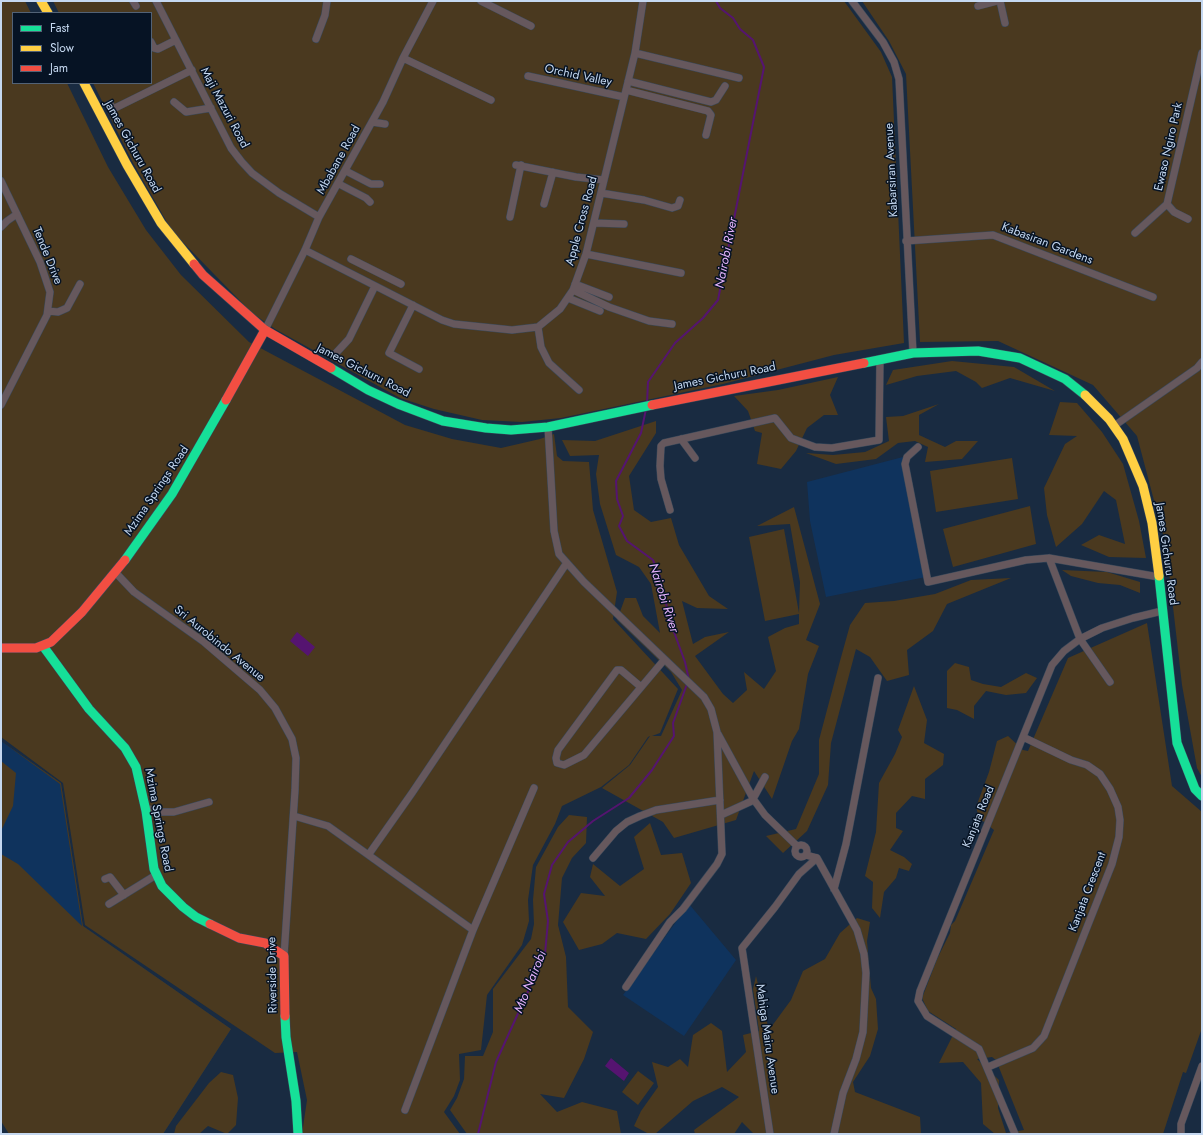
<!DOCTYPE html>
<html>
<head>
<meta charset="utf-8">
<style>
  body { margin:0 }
  #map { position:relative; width:1203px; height:1135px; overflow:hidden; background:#192b41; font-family:Jost,sans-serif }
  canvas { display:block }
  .frame { position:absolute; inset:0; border:2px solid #c5d8f0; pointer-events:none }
  .legend { position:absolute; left:12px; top:12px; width:140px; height:72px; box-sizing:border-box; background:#061324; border:1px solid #526276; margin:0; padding:5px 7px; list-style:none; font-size:12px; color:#c5d8f0 }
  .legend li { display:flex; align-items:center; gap:8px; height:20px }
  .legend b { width:20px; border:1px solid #526276 }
</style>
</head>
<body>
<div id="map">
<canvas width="1203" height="1135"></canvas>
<div class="frame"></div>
<ul class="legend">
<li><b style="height:5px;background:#16e098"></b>Fast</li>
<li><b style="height:5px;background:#ffcf43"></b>Slow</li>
<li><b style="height:5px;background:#f24e42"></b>Jam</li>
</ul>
</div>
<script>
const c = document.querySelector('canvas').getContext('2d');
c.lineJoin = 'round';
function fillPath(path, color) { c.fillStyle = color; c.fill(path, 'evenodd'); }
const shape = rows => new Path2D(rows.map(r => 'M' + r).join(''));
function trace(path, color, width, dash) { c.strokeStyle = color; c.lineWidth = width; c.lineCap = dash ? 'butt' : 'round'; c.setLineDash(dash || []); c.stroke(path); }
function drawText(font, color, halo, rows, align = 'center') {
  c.font = font + ' Jost,sans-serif'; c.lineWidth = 3; c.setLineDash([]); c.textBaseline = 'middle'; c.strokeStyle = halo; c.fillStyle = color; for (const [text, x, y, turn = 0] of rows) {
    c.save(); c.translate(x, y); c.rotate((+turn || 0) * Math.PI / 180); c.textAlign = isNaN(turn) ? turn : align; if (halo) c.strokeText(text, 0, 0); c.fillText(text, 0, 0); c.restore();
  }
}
fillPath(shape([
  [903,457,926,577,826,597,810,521,807,482],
  [1,741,61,783,83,926,231,1029,163,1134,9,1134,1,1121],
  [689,904,736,960,684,1036,623,995]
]), '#0f335d');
fillPath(shape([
  [1,1,25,1,31,13,13,13,13,83,67,83,108,167,146,230,181,275,249,342,405,425,452,439,501,448,540,439,554,434,557,456,563,461,589,462,593,510,617,592,613,619,678,689,660,733,652,736,661,736,682,690,671,672,617,620,625,598,636,598,643,616,660,633,651,584,639,567,616,555,600,504,596,474,599,455,570,456,562,440,595,441,656,421,656,433,629,476,634,510,651,522,671,518,679,545,709,596,728,609,697,608,682,601,693,644,705,637,729,632,695,656,723,694,733,703,747,690,744,672,764,689,776,671,768,637,785,628,799,624,799,614,765,621,749,537,784,529,799,613,800,582,790,524,757,526,794,507,820,604,806,640,819,646,808,674,799,729,792,741,772,799,754,771,736,820,674,838,663,822,602,788,630,765,650,736,648,737,629,765,601,787,562,806,555,824,533,865,528,900,529,921,522,945,487,995,481,1050,459,1054,460,1080,454,1096,444,1112,460,1134,302,1134,307,1100,297,1052,275,1053,85,925,63,783,1,737],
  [53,1,844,1,881,52,892,77,904,343,834,355,723,384,561,418,522,422,482,420,434,409,400,398,275,329,252,313,172,231,133,163,93,83,151,83,151,13,59,13],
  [862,1,1202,1,1202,777,1197,768,1182,685,1166,546,1137,436,1093,385,998,341,920,342,906,74,889,41],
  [952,361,1014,367,1055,391,1010,378,982,388,976,382,956,371,917,376,886,385,893,370],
  [838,377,830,395,838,415,824,415,807,428,796,451,781,469,757,464,762,433,755,431,748,411,734,396,778,390],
  [1060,402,1077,403,1102,432,1123,464,1139,521,1146,558,1109,557,1081,545,1099,535,1125,544,1116,500,1104,491,1082,524,1056,547,1047,515,1044,488,1065,444,1077,436,1049,435],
  [939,404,919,415,919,435,945,447,956,441,978,441,962,459,925,462,928,447,915,441,898,443,876,459,836,464,806,453,833,455,865,452,889,441,886,417,903,416],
  [1012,458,1018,499,936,512,930,471],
  [1030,506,1036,544,953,567,943,529],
  [1062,570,1107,572,1140,582,1140,593,1120,585,1098,583,1071,576],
  [1011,578,947,604,933,631,907,650,909,675,887,681,870,657,856,649,831,743,828,785,807,831,783,853,766,836,796,829,819,774,819,740,840,661,850,625,865,603,894,601,935,594,971,580],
  [1147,623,1172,786,1202,812,1202,1028,1186,1073,1183,1072,1163,1134,995,1134,983,1124,981,1083,963,1062,939,1063,956,1029,928,1011,922,998,937,959,950,933,951,925,955,921,994,830,979,818,976,807,989,772,997,741,1008,736,1023,750,1028,751,1068,658],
  [992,1057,996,1060,1024,1130,1006,1133,998,1108,999,1080,977,1059],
  [955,663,969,667,971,680,983,684,1001,687,1026,673,1037,678,1026,693,1006,695,986,691,974,706,974,719,957,710,947,708,947,671],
  [914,686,927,720,924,743,944,754,943,765,925,779,925,799,912,796,896,813,896,828,903,831,890,850,904,857,912,864,909,871,899,868,896,878,884,892,880,918,872,908,873,882,865,876,876,832,879,783,895,754,902,737,898,730],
  [1,741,61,783,83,926,231,1029,163,1134,9,1134,1,1121,1,854,18,864,82,926,60,784],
  [1,761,16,773,13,806,1,831],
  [569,815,587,817,586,843,572,858,562,878,558,925,566,957,568,1007,593,1032,584,1059,564,1098,540,1094,557,1112,582,1102,617,1111,621,1134,467,1134,450,1110,457,1098,464,1079,465,1056,483,1056,493,1032,493,989,531,939,534,924,533,900,536,867,558,827],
  [650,823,661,855,682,853,691,883,670,914,646,939,617,933,602,944,579,950,563,922,581,893,605,896,590,877,593,864,620,886,644,869,634,837],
  [857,918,870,922,867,941,871,988,876,999,878,1029,870,1056,853,1082,855,1092,920,1117,921,1134,754,1134,742,1122,734,1134,695,1134,694,1130,739,1097,722,1087,693,1101,655,1134,649,1134,634,1126,641,1111,658,1087,652,1062,668,1067,680,1059,688,1067,693,1035,711,1023,722,1031,727,1072,746,1052,743,1035,759,1031,753,989,756,976,769,1030,791,1000,803,971,825,959,840,933],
  [638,1071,654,1083,638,1105,622,1092],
  [221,1072,233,1075,238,1098,236,1125,227,1134,208,1126,199,1134,174,1134,176,1126,209,1083]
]), '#4a391f');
fillPath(shape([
  [297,632,315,647,308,656,290,641],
  [611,1058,629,1073,624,1081,605,1066]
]), '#551470');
trace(shape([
  [647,403,648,382,675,343,703,318,718,300,764,67,753,40,740,29,733,18,720,8,716,1],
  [646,409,641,433,616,481,617,499,623,516,619,526,627,541,653,560,660,577,670,621,685,662,689,680],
  [478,1134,496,1062,545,954,548,921,544,894,552,865,568,842,593,821,629,798,652,770,674,736,673,723,687,684]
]), '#551470', 2);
const street = shape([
  [133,1,136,6],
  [156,1,231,148,241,161,252,173,279,193,319,217],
  [481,1,531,26],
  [852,1,883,42,894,62,899,79,913,353],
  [1000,1,1005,23],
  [978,6,997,1],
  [316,39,325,15,327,1],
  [151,42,154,48,158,49,176,40],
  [635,53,739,78],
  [403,58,491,100],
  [528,76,624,97],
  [628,81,711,102,716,100,725,86],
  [626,90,708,111,711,115,706,135],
  [174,102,186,112,211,108],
  [110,104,113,109,192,70],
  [372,122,385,124],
  [516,165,576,177,604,180],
  [346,171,371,184,380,184],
  [1,181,40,262,50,292,47,315,1,405],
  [339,184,366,198,370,202],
  [601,193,644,200,672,208,678,206,680,200],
  [544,204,553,172],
  [1167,204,1174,212,1188,219],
  [510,217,521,165],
  [594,223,624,224],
  [1,227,7,221,17,214],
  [1135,233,1167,204,1202,53],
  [906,241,993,235,1153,297],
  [305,250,442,320,454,324,512,330,538,327,560,309,573,290,586,254,635,53,643,1],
  [586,254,681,273],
  [351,259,401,284],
  [575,284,609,297],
  [573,290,609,307,649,321,672,324],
  [568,298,600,311],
  [413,305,389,353,419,369],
  [48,311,58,312,67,308,80,284],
  [538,327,541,347,549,363,579,390],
  [265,330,305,250,319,217,383,102,403,58,433,1],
  [336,353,349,339,375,286],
  [1114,426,1197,368,1202,362],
  [548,427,554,531,559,554,584,582,704,697,711,709,717,732,722,854,717,864,683,909,670,922,626,987],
  [681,439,695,458],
  [918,447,907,457,905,464,928,582,1026,560,1049,558,1159,577],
  [670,510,661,479,660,466,661,446,664,443,775,418,791,438,815,447,832,448,879,440,880,359],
  [1049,558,1080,639,1110,682],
  [116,573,134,592,204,642,260,690,275,708,292,739,296,758,295,790,284,956],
  [641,687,621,670,617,670,558,750,556,758,557,763,564,765,584,755,664,660],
  [718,734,754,800,765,815,797,846],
  [753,799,765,777],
  [145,808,160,812,174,812,209,802],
  [721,815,754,800],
  [294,816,328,826,473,930],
  '795 851a6 6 0 1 1 12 0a6 6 0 1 1-12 0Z',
  [369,854,412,793,566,564],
  [806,855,817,858,857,930,864,954,866,973,863,1032,856,1059,843,1093,834,1134],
  [593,858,616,831,627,822,640,816,656,810,720,800],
  [105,879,110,877,124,895],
  [834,889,846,844,878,678],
  [109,904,156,875],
  [988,1067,1033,1048,1044,1036,1112,864,1119,837,1120,820,1118,807,1110,789,1100,774,1087,765,1071,760,1023,737],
  [405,1110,473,930,534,788],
  [770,1134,742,948,775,907,799,874,817,858],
  [1015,1134,979,1049,927,1016,918,1001,920,991,1052,665,1064,651,1080,639,1102,628,1133,618,1162,611],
  [1181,1134,1181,1124,1202,1066]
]);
const fast = shape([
  [864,363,913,353,978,351,1020,358,1065,379,1085,395],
  [331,368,368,390,398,404,443,421,486,428,511,430,548,427,652,405],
  [125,560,172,494,226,400],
  [1159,576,1177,743,1195,789,1202,796],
  [43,646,89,709,125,748,136,767,146,811,154,869,162,886,183,907,196,917,210,924],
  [285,1016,286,1037,296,1101,298,1134]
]);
const slow = shape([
  [41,1,48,13],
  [84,83,127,165,161,223,194,264],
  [1085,395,1109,419,1123,439,1143,486,1152,523,1159,576]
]);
const jam = shape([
  [194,264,203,275,265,330,331,368],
  [226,400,265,330],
  [652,405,864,363],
  [1,648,36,648,51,642,82,612,125,560],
  [210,924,239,938,265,943,284,956,285,1016]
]);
trace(street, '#38485a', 8);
trace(fast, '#38485a', 10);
trace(slow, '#38485a', 10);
trace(jam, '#38485a', 10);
trace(street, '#66585d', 7);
trace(fast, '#16e098', 9);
trace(slow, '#ffcf43', 9);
trace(jam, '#f24e42', 9);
drawText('12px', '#c5d8f0', '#061324', [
  ["Orchid Valley",578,76,12],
  ["Maji Mazuri Road",224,108,62],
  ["James Gichuru Road",132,147,61],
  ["Ewaso Ngiro Park",1169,147,-77],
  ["Mbabane Road",339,160,-61],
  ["Kabarsiran Avenue",892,170,-93],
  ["Apple Cross Road",582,221,-75],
  ["Kabasiran Gardens",1047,244,21],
  ["Tende Drive",47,256,68],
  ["James Gichuru Road",363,371,27],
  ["James Gichuru Road",725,377,-11],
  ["Mzima Springs Road",157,491,-56],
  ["James Gichuru Road",1166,554,82],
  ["Sri Aurobindo Avenue",219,644,39],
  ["Kanjata Road",979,817,-68],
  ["Mzima Springs Road",158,820,79],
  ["Kanjata Crescent",1088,892,-69],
  ["Riverside Drive",273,975,-91],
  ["Mahiga Mairu Avenue",767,1039,82]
]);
drawText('italic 13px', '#e6b3fd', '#061324', [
  ["Nairobi River",727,253,-79],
  ["Nairobi River",663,598,72],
  ["Mto Nairobi",531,982,-68]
]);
</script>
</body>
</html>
